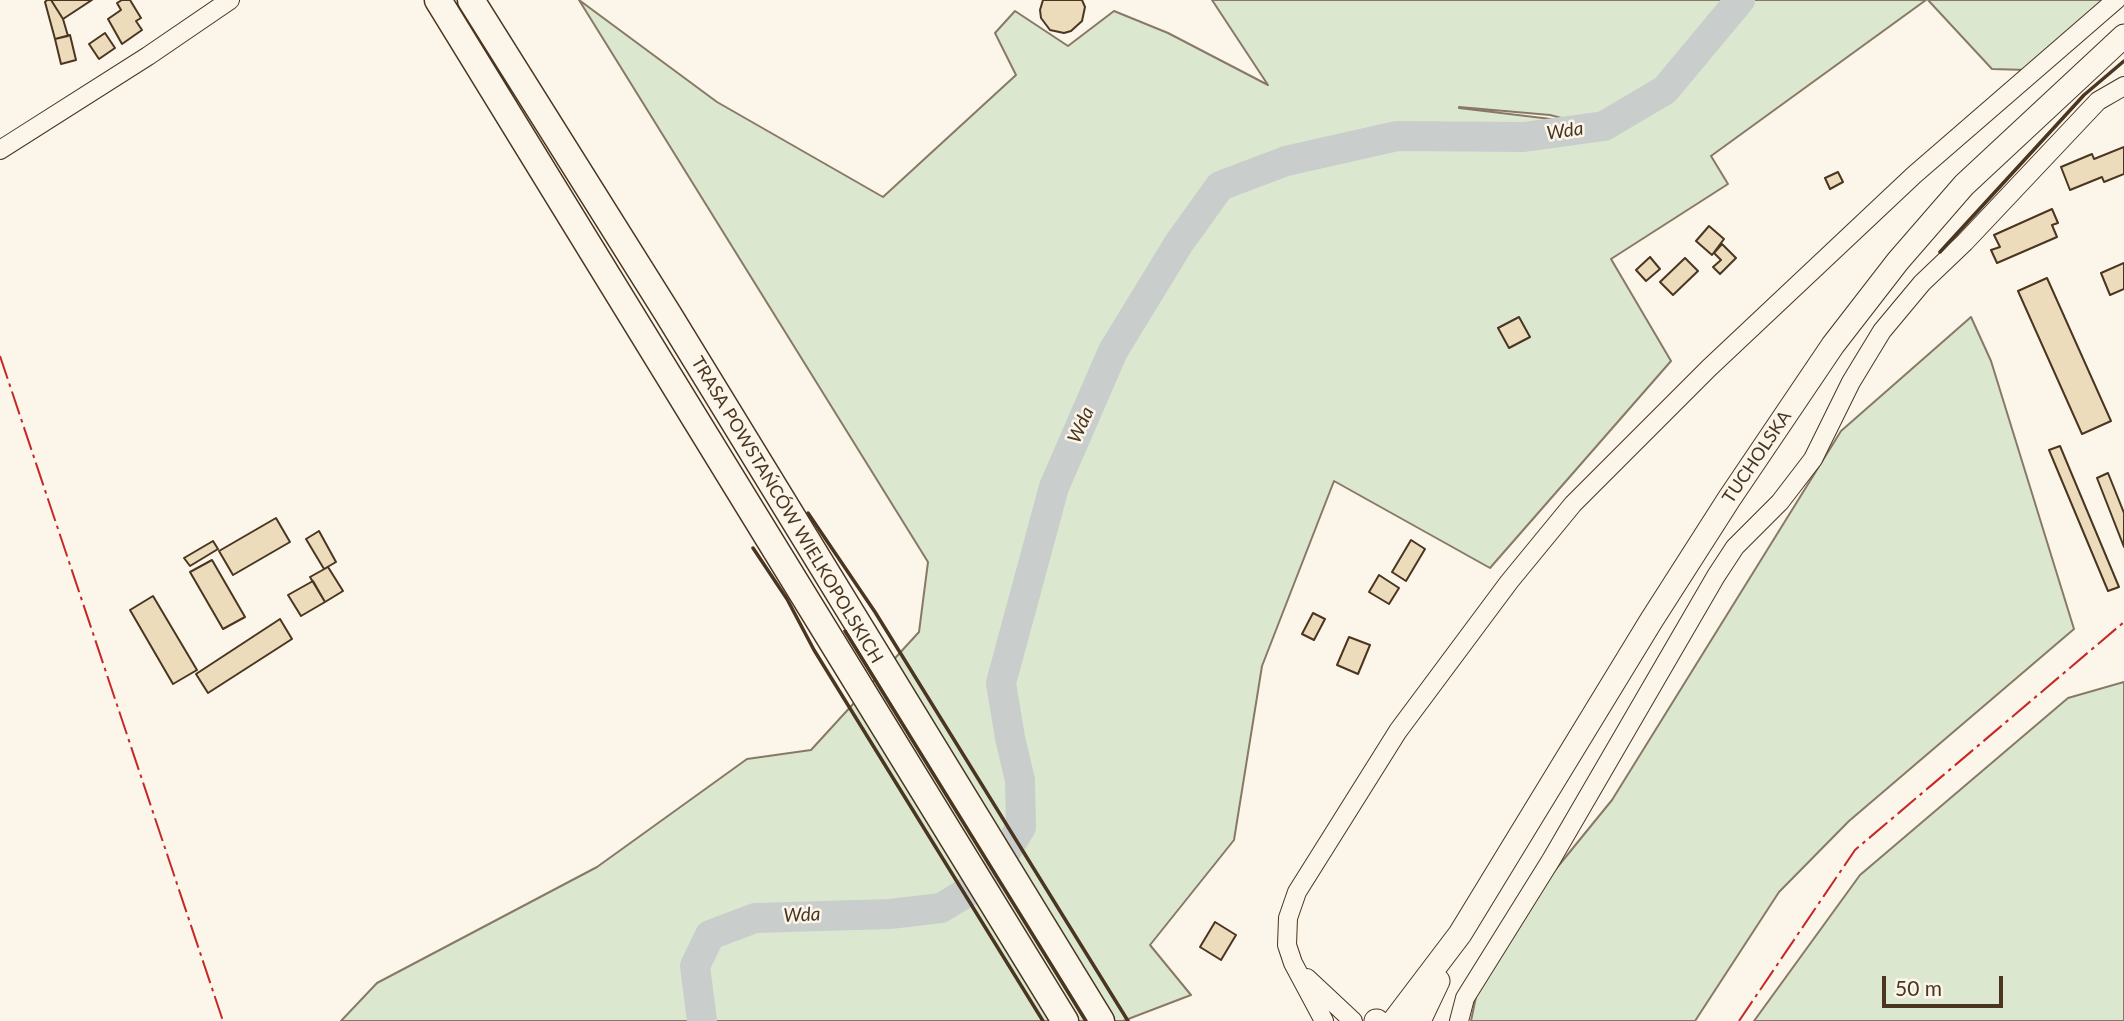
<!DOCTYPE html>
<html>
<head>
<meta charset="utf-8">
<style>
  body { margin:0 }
  #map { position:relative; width:2124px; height:1021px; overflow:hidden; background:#fbf6e9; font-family:Lato,sans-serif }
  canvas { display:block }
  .scale { position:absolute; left:1882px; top:976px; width:121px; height:32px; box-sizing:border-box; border:4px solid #4a3520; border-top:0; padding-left:9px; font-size:21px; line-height:24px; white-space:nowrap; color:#4a3520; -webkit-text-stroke:5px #fbf6e9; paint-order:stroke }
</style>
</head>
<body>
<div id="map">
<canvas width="2124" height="1021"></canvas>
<div class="scale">50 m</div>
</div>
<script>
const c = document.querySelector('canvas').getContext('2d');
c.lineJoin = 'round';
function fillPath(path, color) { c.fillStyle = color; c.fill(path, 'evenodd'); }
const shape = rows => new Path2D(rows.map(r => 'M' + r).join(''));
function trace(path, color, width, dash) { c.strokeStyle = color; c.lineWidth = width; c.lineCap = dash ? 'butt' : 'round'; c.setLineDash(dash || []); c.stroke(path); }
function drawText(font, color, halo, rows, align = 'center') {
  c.font = font + ' Lato,sans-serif'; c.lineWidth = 5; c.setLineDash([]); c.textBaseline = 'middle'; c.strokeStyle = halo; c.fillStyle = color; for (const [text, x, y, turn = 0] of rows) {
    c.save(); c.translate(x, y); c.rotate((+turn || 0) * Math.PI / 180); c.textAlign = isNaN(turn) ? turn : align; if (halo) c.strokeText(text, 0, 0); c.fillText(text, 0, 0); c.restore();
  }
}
const green = shape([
  [579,0,717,102,883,197,1016,75,995,33,1015,11,1068,46,1114,11,1168,33,1268,85,1212,0,1926,0,1711,156,1728,184,1611,259,1671,361,1490,568,1334,481,1262,666,1234,840,1150,945,1191,995,1123,1021,341,1021,377,983,597,867,747,759,811,750,919,632,928,562,579,0],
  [1459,107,1550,115,1576,122,1459,108,1459,107],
  [1928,0,2106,0,2027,70,1992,69,1928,0],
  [1971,317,1991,361,2074,629,1849,821,1779,892,1695,1021,1471,1021,1478,987,1538,891,1612,800,1841,431,1971,317],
  [2124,682,2124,1021,1754,1021,1860,875,2068,698,2124,682]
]);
fillPath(green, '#dce7d0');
trace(green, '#887966', 2);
trace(shape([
  [702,1021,695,966,710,935,755,918,890,914,941,908,990,878,1021,827,1020,780,1010,738,1001,683,1054,487,1113,351,1179,243,1220,186,1286,161,1397,136,1524,137,1604,126,1665,90,1740,0]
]), '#c9cecd', 30);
const building = shape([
  [47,0,51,0,63,19,68,36,55,39,45,2,47,0],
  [51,0,92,0,63,19,51,0],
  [122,0,130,0,141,18,136,21,142,30,122,44,108,19,121,10,117,3,122,0],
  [1043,0,1082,0,1085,7,1082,21,1071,31,1064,33,1050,30,1041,18,1040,10,1043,0],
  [105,33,115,48,99,59,89,44,105,33],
  [70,35,76,60,61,64,55,39,70,35],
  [2124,147,2124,174,2104,182,2102,177,2070,190,2061,167,2092,154,2094,159,2124,147],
  [1838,172,1843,182,1830,189,1825,178,1838,172],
  [2052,209,2058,223,2052,225,2057,237,1997,263,1991,250,2000,247,1994,235,2052,209],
  [1709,226,1724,239,1712,255,1696,241,1709,226],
  [1722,244,1736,258,1720,274,1713,267,1721,260,1714,253,1722,244],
  [1650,257,1660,269,1646,281,1636,270,1650,257],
  [1685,258,1698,271,1673,295,1660,282,1685,258],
  [2124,263,2124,289,2110,295,2101,273,2124,263],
  [2047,278,2111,421,2082,434,2018,291,2047,278],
  [1519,317,1530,337,1509,348,1498,328,1519,317],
  [2060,446,2119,587,2108,591,2049,450,2060,446],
  [2108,473,2124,513,2124,547,2097,478,2108,473],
  [276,518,290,542,233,575,219,551,276,518],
  [319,531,336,562,324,569,306,539,319,531],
  [1411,540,1425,549,1406,581,1392,572,1411,540],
  [213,541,218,549,190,566,184,558,213,541],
  [212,560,245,617,223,629,190,572,212,560],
  [328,567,343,591,325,602,310,577,328,567],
  [1379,575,1399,588,1389,604,1369,592,1379,575],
  [313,581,325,602,301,616,288,595,313,581],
  [153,596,197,670,173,684,130,610,153,596],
  [1313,613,1325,619,1314,640,1302,634,1313,613],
  [280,619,292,639,208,693,196,674,280,619],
  [1349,637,1370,645,1358,674,1337,665,1349,637],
  [1215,922,1236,935,1221,960,1200,947,1215,922]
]);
fillPath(building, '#ecdcbc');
trace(building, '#4a3520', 2);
const minor = shape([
  [0,150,148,56,230,0],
  [1307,978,1353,1021],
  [1324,1021,1293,963,1287,945,1288,918,1297,892,1398,731,1509,582,1573,504,1709,368,1914,175,2116,0],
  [1459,1021,1465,998,1551,860,1716,576,1735,547,1780,502,1813,459,1851,382,1882,331,1922,283,1965,242,2098,101,2124,86]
]);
const major = shape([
  [1376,1021,1377,1021],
  [1394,1021,1460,934,1651,621,1729,499,1833,345,1898,261,1964,185,2124,36],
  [1419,1021,1438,981]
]);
const highway = shape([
  [438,0,1065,1021],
  [471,0,668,314,1101,1021]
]);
trace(minor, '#4a3520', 20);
trace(major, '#4a3520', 25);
trace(highway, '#4a3520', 29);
trace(minor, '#fbf6e9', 18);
trace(major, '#fbf6e9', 23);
trace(highway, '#fbf6e9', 26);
trace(shape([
  [1940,252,2084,95,2124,61],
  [808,513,875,612,1128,1021],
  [753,548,787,599,814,650,1043,1021],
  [845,631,1086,1021]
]), '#4a3520', 3.5);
trace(shape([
  [0,356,223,1021],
  [1739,1021,1855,850,2124,622]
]), '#c62828', 2, [24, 5, 3.5, 5]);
drawText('18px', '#4a3520', '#fbf6e9', [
  ["TUCHOLSKA",1757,457,-56],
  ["TRASA POWSTAŃCÓW WIELKOPOLSKICH",787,510,59]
]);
drawText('italic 19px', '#4a3520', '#fbf6e9', [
  ["Wda",1565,131,-8],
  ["Wda",1081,425,-66],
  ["Wda",802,915,-3]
]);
</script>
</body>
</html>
